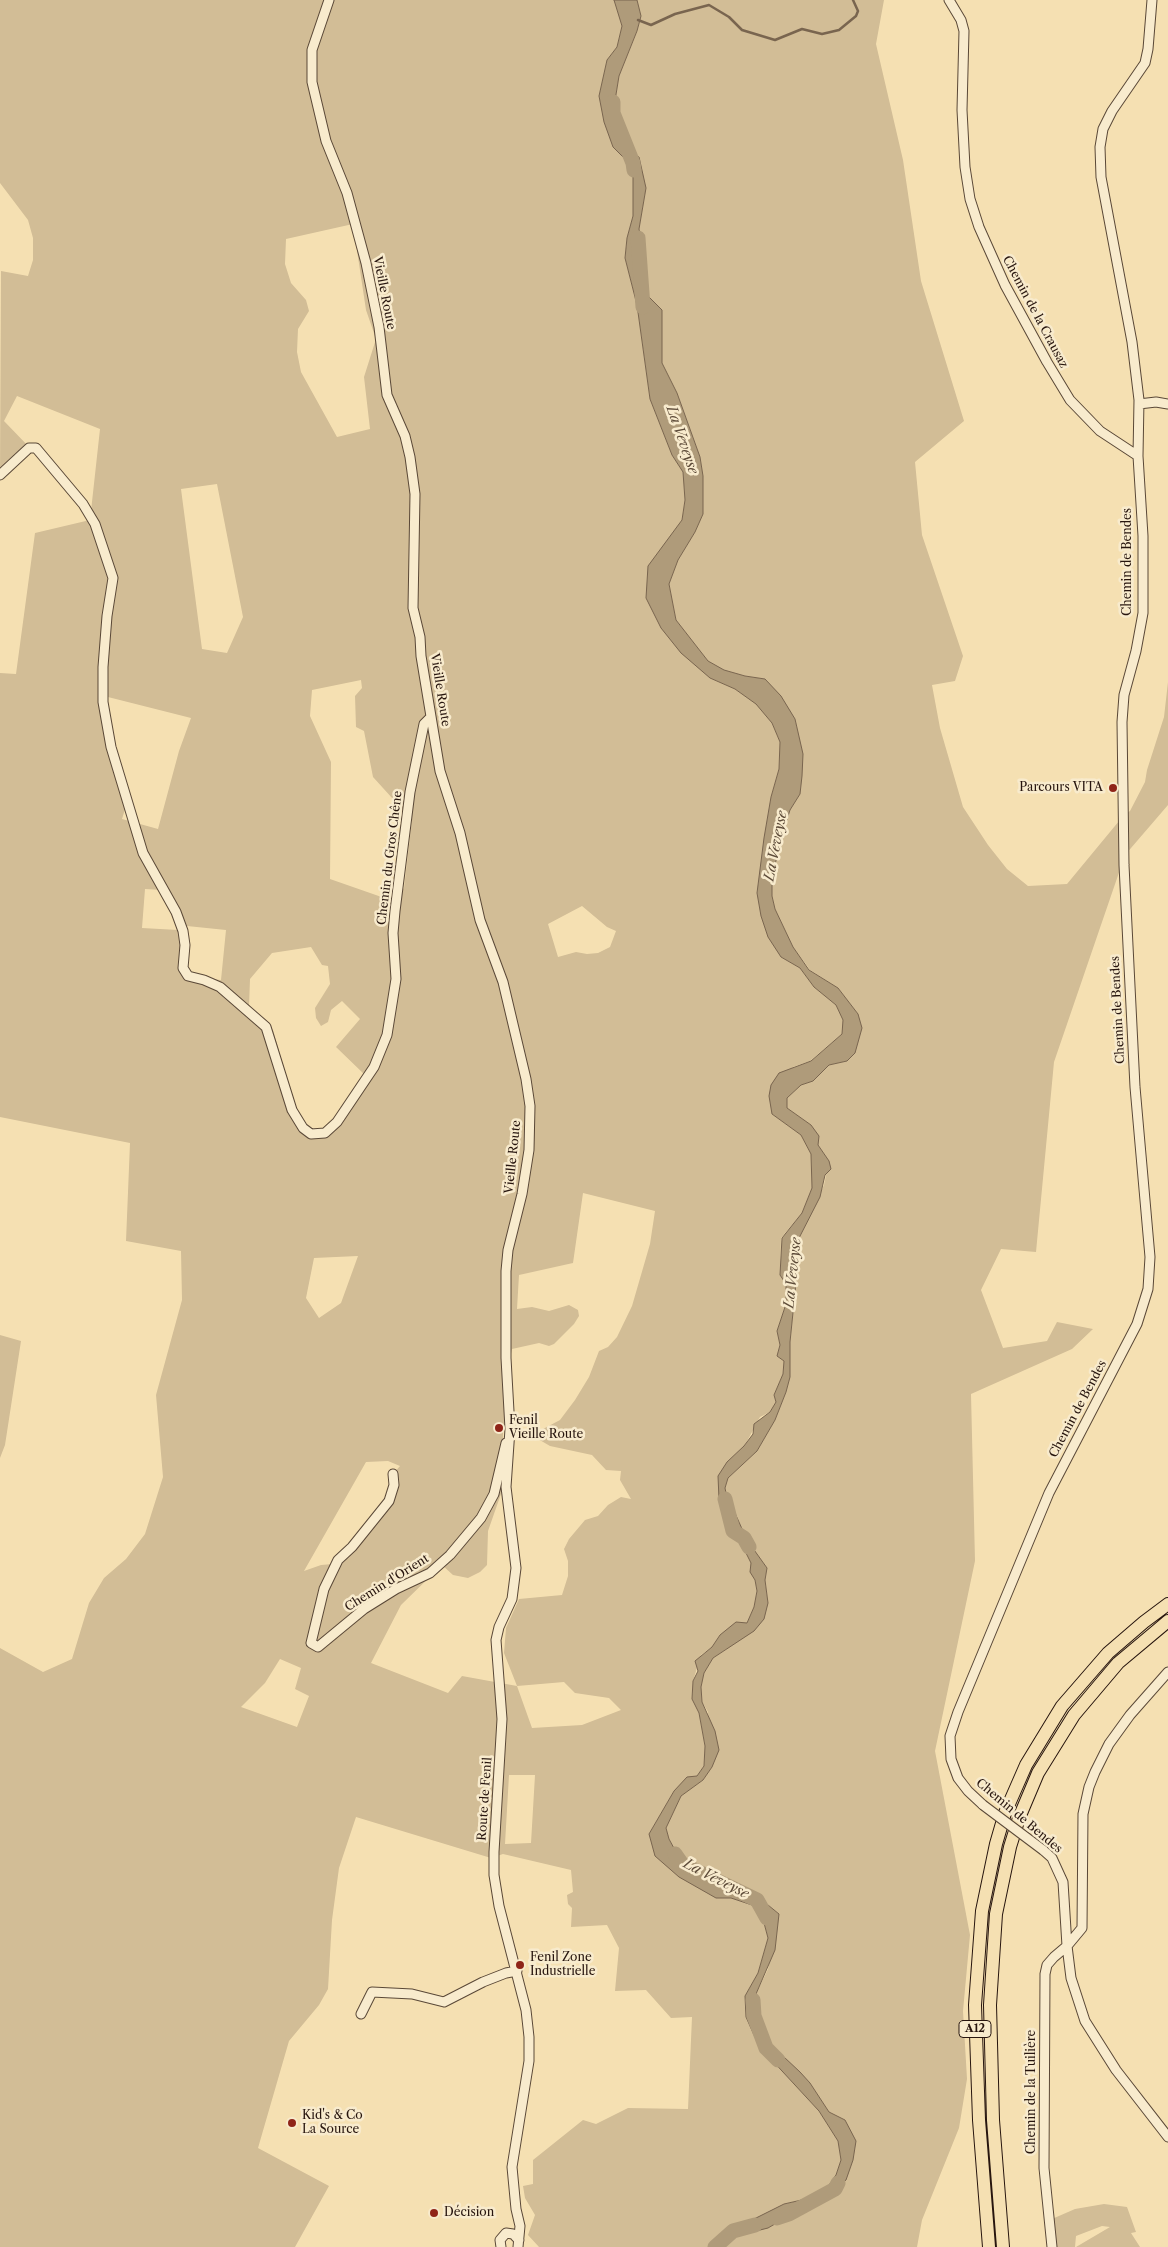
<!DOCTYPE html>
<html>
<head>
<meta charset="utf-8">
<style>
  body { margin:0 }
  canvas { display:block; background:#f5e0b2 }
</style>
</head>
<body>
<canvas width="1168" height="2247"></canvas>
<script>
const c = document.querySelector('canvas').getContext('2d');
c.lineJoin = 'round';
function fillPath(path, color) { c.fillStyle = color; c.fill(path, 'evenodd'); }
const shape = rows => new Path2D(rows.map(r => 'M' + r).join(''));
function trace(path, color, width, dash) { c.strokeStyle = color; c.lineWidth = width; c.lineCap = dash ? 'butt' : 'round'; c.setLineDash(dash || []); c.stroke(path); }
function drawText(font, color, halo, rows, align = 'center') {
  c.font = font + ' "Libre Caslon Text",serif'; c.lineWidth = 5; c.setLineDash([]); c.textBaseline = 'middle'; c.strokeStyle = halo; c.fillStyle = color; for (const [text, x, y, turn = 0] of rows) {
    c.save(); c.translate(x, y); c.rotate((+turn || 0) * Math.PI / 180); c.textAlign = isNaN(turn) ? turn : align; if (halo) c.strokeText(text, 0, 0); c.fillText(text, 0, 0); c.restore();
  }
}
fillPath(shape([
  [0,0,614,0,619,9,622,26,617,47,607,60,599,96,613,147,628,162,633,177,633,216,627,238,625,258,637,305,650,399,672,455,683,472,685,500,682,520,669,540,646,598,710,678,735,689,757,704,772,723,780,742,779,769,771,797,757,893,781,957,800,968,814,987,836,1005,843,1019,843,1033,810,1061,793,1067,772,1114,801,1135,811,1154,812,1188,802,1213,781,1238,780,1275,786,1284,786,1304,777,1331,780,1345,778,1356,784,1361,783,1374,774,1395,776,1402,770,1412,760,1417,744,1447,727,1462,719,1499,751,1563,751,1572,755,1580,757,1591,754,1607,747,1623,720,1635,712,1647,701,1655,693,1681,692,1698,699,1713,705,1746,704,1766,697,1776,674,1791,649,1834,716,1898,731,1898,755,1906,764,1923,768,1938,758,1973,745,1996,754,2035,782,2071,819,2111,838,2141,841,2160,836,2175,827,2188,806,2199,784,2204,768,2228,835,2189,846,2180,845,2120,829,2112,810,2083,784,2057,766,2048,754,2016,756,1994,768,1969,778,1913,768,1905,737,1890,711,1881,692,1871,676,1852,669,1839,666,1828,681,1796,703,1780,712,1767,708,1712,702,1702,701,1687,704,1673,713,1658,727,1649,768,1603,765,1580,767,1568,747,1540,726,1493,725,1488,728,1478,757,1451,775,1420,786,1392,790,1376,790,1342,798,1263,796,1253,798,1240,824,1185,829,1161,818,1145,811,1125,787,1108,787,1098,801,1085,813,1081,829,1065,847,1061,858,1014,838,988,810,970,793,947,775,909,772,896,772,877,783,832,790,810,800,794,798,733,795,719,765,679,745,676,723,670,708,661,676,620,669,584,678,560,695,532,703,514,703,476,700,457,677,393,662,363,662,310,642,290,640,259,643,253,639,229,646,188,613,113,619,76,637,32,641,16,637,0,884,0,876,44,903,160,921,281,964,421,915,462,922,535,963,656,955,681,932,685,940,728,963,807,988,845,1007,869,1028,886,1067,884,1124,815,1130,811,1145,782,1147,770,1164,717,1168,682,1168,805,1125,855,1054,1062,1036,1252,1001,1249,981,1290,1003,1348,1047,1341,1057,1322,1093,1329,1072,1349,971,1394,975,1561,935,1751,970,1935,963,2011,967,2079,959,2128,922,2220,917,2247,539,2247,528,2235,535,2215,525,2198,523,2186,533,2184,533,2160,583,2120,596,2124,628,2108,688,2109,692,2017,671,2018,646,1990,615,1991,619,1948,607,1925,571,1927,572,1908,568,1904,567,1895,573,1892,571,1870,503,1854,491,1858,356,1817,339,1868,332,1920,328,1989,319,2005,289,2041,258,2148,329,2186,295,2247,0,2247,0,1648,43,1672,72,1659,89,1603,104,1578,126,1559,145,1534,163,1477,156,1395,182,1300,181,1251,126,1241,130,1143,0,1117,0,673,16,674,35,533,90,520,100,429,17,396,4,421,31,449,0,478,1,271,28,276,33,260,33,238,28,220,0,183],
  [353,224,366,310,376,339,364,377,370,429,337,437,301,372,297,352,298,329,309,311,306,300,291,283,285,264,286,239],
  [217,484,243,617,227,653,202,649,181,489],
  [361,680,362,688,355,696,356,727,364,731,373,777,412,820,404,888,393,901,330,879,331,762,310,716,312,690],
  [104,696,191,718,179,751,158,829,122,819,129,796,112,748],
  [145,889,162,890,178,930,142,928],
  [582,906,607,927,616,931,610,947,598,953,587,954,576,952,558,957,548,924],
  [187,926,226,930,221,980,182,976],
  [311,947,322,965,328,966,330,984,315,1008,316,1018,321,1026,328,1022,331,1010,342,1001,360,1019,336,1047,366,1076,335,1122,325,1130,316,1131,308,1127,295,1106,273,1030,249,1007,250,979,272,953],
  [583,1193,655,1211,650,1244,632,1306,617,1337,608,1347,599,1351,589,1377,575,1400,560,1420,543,1429,538,1439,550,1446,592,1455,606,1470,621,1471,620,1480,631,1499,621,1497,608,1505,598,1516,585,1520,569,1539,564,1549,568,1561,568,1576,562,1595,519,1599,506,1628,504,1653,517,1686,462,1676,448,1693,371,1663,401,1605,442,1565,453,1575,468,1578,480,1572,487,1565,488,1531,502,1491,503,1431,506,1421,507,1373,512,1349,539,1343,549,1346,554,1344,574,1324,579,1316,578,1310,569,1305,549,1311,532,1307,517,1309,519,1275,573,1263],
  [358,1256,341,1303,319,1318,306,1298,314,1258],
  [388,1461,400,1466,393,1474,389,1501,333,1564,321,1565,304,1571,366,1462],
  [280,1659,301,1668,295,1689,309,1696,297,1727,241,1707,265,1683],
  [564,1682,575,1693,609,1698,621,1710,582,1725,532,1728,517,1686],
  [509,1775,535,1775,531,1843,505,1844],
  [0,1335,21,1341,5,1445,0,1458],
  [1104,2204,1127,2207,1136,2232,1131,2233,1140,2247,1076,2247,1110,2227,1102,2226,1076,2236,1075,2247,1056,2247,1052,2219,1075,2209]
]), '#d2bd96');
const water = shape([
  [614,0,637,0,641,16,637,31,619,76,613,113,628,151,639,157,646,188,639,229,643,253,640,259,642,290,662,310,662,363,677,393,700,457,703,476,703,514,695,532,678,560,669,584,676,620,708,661,724,670,745,676,765,679,781,696,795,719,803,754,802,776,800,794,790,810,783,832,772,877,772,896,775,909,793,947,809,970,838,988,858,1014,862,1028,855,1053,847,1061,829,1065,813,1081,801,1085,787,1098,787,1108,811,1125,819,1136,818,1145,829,1161,831,1169,825,1175,820,1197,798,1240,796,1253,798,1263,790,1342,790,1377,786,1392,775,1420,757,1451,728,1478,725,1488,726,1493,747,1540,767,1568,765,1580,768,1603,764,1619,754,1631,713,1658,704,1673,701,1687,702,1702,715,1731,719,1750,712,1767,703,1780,681,1796,666,1828,669,1839,676,1852,692,1871,711,1881,737,1890,768,1905,779,1914,775,1950,756,1994,754,2016,766,2048,784,2057,800,2072,810,2083,829,2112,845,2120,856,2141,853,2160,846,2180,835,2189,768,2228,748,2233,737,2232,736,2228,784,2204,806,2199,827,2188,836,2175,841,2160,838,2141,819,2111,770,2058,754,2035,746,2017,745,1996,758,1973,768,1938,764,1923,755,1906,731,1898,716,1898,679,1877,655,1856,649,1834,674,1791,687,1777,697,1776,704,1766,705,1746,699,1713,692,1699,693,1681,698,1671,695,1661,712,1647,720,1635,736,1622,747,1623,754,1607,757,1591,755,1580,750,1572,751,1563,719,1499,718,1476,727,1462,744,1446,753,1434,754,1424,770,1412,776,1402,774,1395,783,1374,784,1361,777,1356,780,1345,777,1331,786,1304,786,1284,780,1275,782,1238,802,1213,812,1188,811,1154,801,1135,772,1114,769,1096,771,1085,779,1073,811,1061,842,1034,843,1020,836,1005,814,987,800,968,781,957,768,937,761,916,757,893,764,838,771,797,779,769,780,742,772,723,756,704,735,689,710,678,681,653,661,628,646,598,648,566,682,520,685,500,683,472,672,455,650,399,637,305,625,258,627,238,633,216,633,177,628,162,613,147,604,122,599,96,607,60,617,47,622,26,614,0]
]);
fillPath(water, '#af9b7a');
trace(water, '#79654f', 1);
trace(shape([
  [638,20,651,25,675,14,709,5,729,17,742,30,775,40,802,29,822,34,839,30,856,16,858,11,853,0]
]), '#79654f', 2.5);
trace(shape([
  [613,102,613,113,633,163,634,170],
  [638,238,643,307],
  [725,1499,733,1531,744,1538,749,1547],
  [675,1854,682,1864,757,1900,767,1918],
  [753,2000,754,2016,766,2048,778,2060],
  [777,2218,789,2214,835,2189,838,2183],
  [715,2247,733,2231,755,2225]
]), '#af9b7a', 15);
const minor = shape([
  [329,0,312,50,312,82,326,141,347,193,366,263,379,327,387,395,405,436,410,457,415,494,413,608,420,637,421,656,440,771,460,833,480,920,503,982,526,1079,530,1106,529,1150,522,1194,508,1250,506,1271,506,1358,510,1429,506,1487,516,1568,512,1599,499,1627,496,1640,502,1719,494,1852,494,1875,499,1906,526,2010,529,2037,529,2061,512,2167,516,2209,520,2226,518,2247],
  [949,0,961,20,964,31,962,110,965,167,970,199,979,227,1005,285,1047,362,1070,400,1100,431,1138,456],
  [1139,404,1156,402,1168,404],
  [0,475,29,448,36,448,83,504,95,524,113,578,107,616,103,667,103,702,111,747,143,853,176,912,183,931,185,945,183,968,188,976,204,980,220,987,266,1027,292,1110,303,1128,311,1134,325,1133,337,1122,374,1067,387,1035,396,979,393,933,395,911,410,792,424,724,431,717],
  [393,1474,394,1485,389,1501,352,1547,338,1560,324,1589,311,1643,318,1647,364,1609,396,1589,430,1573,450,1555,481,1518,494,1494,506,1443],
  [983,1805,968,1791,958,1778,951,1759,950,1736,958,1712,1049,1493,1137,1324,1148,1289,1150,1257,1135,1087,1124,865,1122,722,1124,695,1136,651,1143,613,1143,536,1138,456,1139,400,1132,342,1101,177,1100,147,1103,129,1112,111,1145,63,1148,49,1152,0],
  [1043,1850,1052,1858,1063,1882,1067,1946,1071,1978,1085,2021,1116,2070,1168,2137],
  [361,2014,372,1992,412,1994,444,2002,483,1982,506,1973,517,1971],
  [501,2247,500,2240,506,2233,513,2234,519,2240],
  [1052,2247,1044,2168,1045,1974,1047,1965,1054,1957,1067,1946,1082,1928,1083,1814,1089,1787,1095,1772,1109,1744,1130,1715,1168,1672]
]);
const highway = shape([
  [989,2247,979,2120,975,2005,982,1911,996,1844,1005,1813,1026,1765,1062,1706,1108,1653,1144,1622,1168,1604],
  [1003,2247,993,2120,990,2005,996,1914,1010,1847,1019,1818,1038,1773,1074,1715,1118,1663,1168,1621]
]);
trace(minor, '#5a4837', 11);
trace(highway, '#27150e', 14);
trace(minor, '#f8ebcd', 9);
trace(highway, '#f5e0b2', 12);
const minorBridge = shape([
  [983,1805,1043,1850]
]);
trace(minorBridge, '#5a4837', 11, []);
trace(minorBridge, '#f8ebcd', 9);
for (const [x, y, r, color] of [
  [1113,788,5,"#8f2418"],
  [499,1428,5,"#8f2418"],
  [520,1965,5,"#8f2418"],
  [292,2123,5,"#8f2418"],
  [434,2213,5,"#8f2418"]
]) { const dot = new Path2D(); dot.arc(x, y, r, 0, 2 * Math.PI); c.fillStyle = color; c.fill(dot); trace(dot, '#f8ebcd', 2); }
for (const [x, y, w] of [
  [975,2029,32]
]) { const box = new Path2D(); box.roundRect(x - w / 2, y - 8.5, w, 17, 4); c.fillStyle = '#f8ebcd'; c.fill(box); trace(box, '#27150e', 1); }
drawText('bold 11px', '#27150e', null, [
  ["A12",975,2029]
]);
drawText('12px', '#27150e', '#f8ebcd', [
  ["Vieille Route",384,293,79],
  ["Chemin de la Crausaz",1035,312,62],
  ["Chemin de Bendes",1128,562,-90],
  ["Vieille Route",440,690,81],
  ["Chemin du Gros Chêne",390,858,-83],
  ["Chemin de Bendes",1118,1010,-93],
  ["Vieille Route",513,1157,-84],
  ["Chemin de Bendes",1078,1409,-62],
  ["Chemin d'Orient",387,1583,-32],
  ["Route de Fenil",485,1799,-86],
  ["Chemin de Bendes",1019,1816,40],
  ["Chemin de la Tuilière",1032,2092,-90]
]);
drawText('12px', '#27150e', '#f8ebcd', [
  ["Parcours VITA",1103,788,"right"],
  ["Fenil",509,1421],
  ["Vieille Route",509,1435],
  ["Fenil Zone",530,1958],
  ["Industrielle",530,1972],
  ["Kid's & Co",302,2116],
  ["La Source",302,2130],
  ["Décision",444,2213]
], 'left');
drawText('italic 14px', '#5d4b39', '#f8ebcd', [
  ["La Veveyse",682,440,71],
  ["La Veveyse",776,846,-79],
  ["La Veveyse",793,1273,-84],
  ["La Veveyse",716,1879,27]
]);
</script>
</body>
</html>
